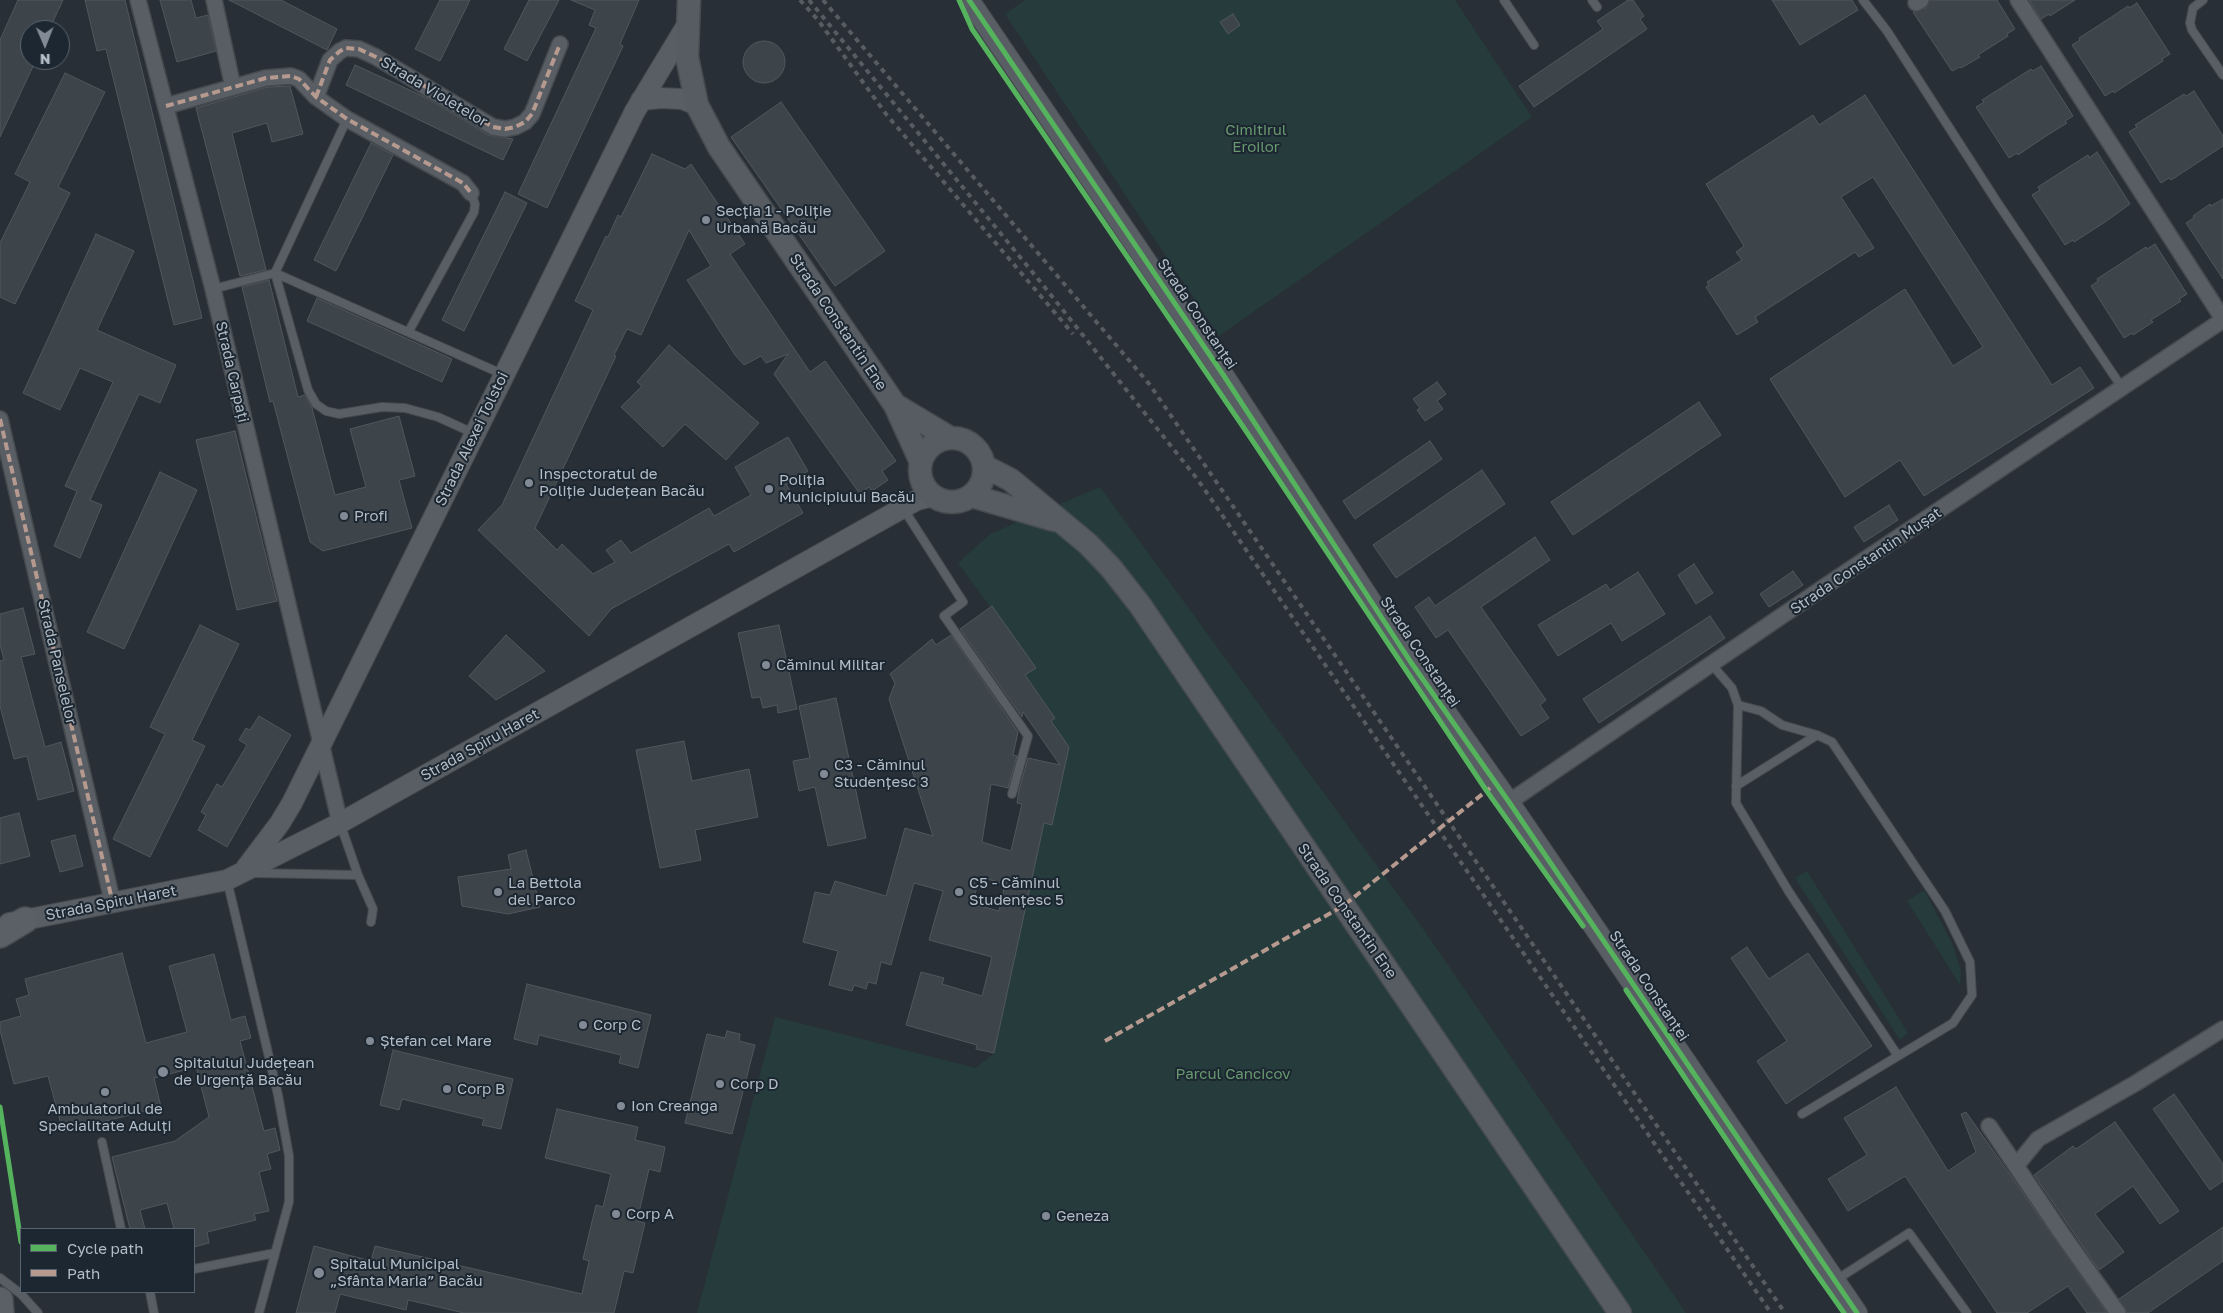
<!DOCTYPE html>
<html>
<head>
<meta charset="utf-8">
<style>
  body { margin:0 }
  #map { position:relative; width:2223px; height:1313px; overflow:hidden; background:#282f36; font-family:"Golos Text",sans-serif }
  canvas { display:block }
  .legend { position:absolute; left:20px; top:1228px; width:175px; height:65px; box-sizing:border-box; background:#1c2731; border:1px solid #58636d; margin:0; padding:6px 9px; list-style:none; font-size:15px; color:#b2bdc8 }
  .legend li { display:flex; align-items:center; gap:10px; height:25px }
  .legend b { width:25px; border:1px solid #58636d }
  .north { position:absolute; left:20px; top:20px; width:50px; height:50px; box-sizing:border-box; background:#1c2731; border:1px solid #58636d; border-radius:50%; rotate:179deg; font-size:14px; font-weight:700; line-height:20px; text-align:center; color:#b2bdc8 }
  .north::after { content:''; display:block; margin:auto; width:18px; height:22px; background:#828b95; clip-path:polygon(50% 0,100% 100%,50% 72%,0 100%) }
</style>
</head>
<body>
<div id="map">
<canvas width="2223" height="1313"></canvas>
<ul class="legend">
<li><b style="height:6px;background:#56b35d"></b>Cycle path</li>
<li><b style="height:6px;background:#b69a8f"></b>Path</li>
</ul>
<div class="north">N</div>
</div>
<script>
const c = document.querySelector('canvas').getContext('2d');
c.lineJoin = 'round';
function fillPath(path, color) { c.fillStyle = color; c.fill(path, 'evenodd'); }
const shape = rows => new Path2D(rows.map(r => 'M' + r).join(''));
function trace(path, color, width, dash) { c.strokeStyle = color; c.lineWidth = width; c.lineCap = dash ? 'butt' : 'round'; c.setLineDash(dash || []); c.stroke(path); }
function drawText(font, color, halo, rows, align = 'center') {
  c.font = font + ' "Golos Text",sans-serif'; c.lineWidth = 4; c.setLineDash([]); c.textBaseline = 'middle'; c.strokeStyle = halo; c.fillStyle = color; for (const [text, x, y, turn = 0] of rows) {
    c.save(); c.translate(x, y); c.rotate((+turn || 0) * Math.PI / 180); c.textAlign = isNaN(turn) ? turn : align; if (halo) c.strokeText(text, 0, 0); c.fillText(text, 0, 0); c.restore();
  }
}
fillPath(shape([
  [1025,0,1455,0,1532,117,1219,336,1005,14],
  [1100,487,1424,930,1686,1313,697,1313,775,1017,976,1068,994,1053,1044,823,1052,824,1065,767,1056,759,1070,749,1051,721,1055,717,1025,675,1035,668,958,563,990,534],
  [1807,871,1908,1033,1900,1040,1795,878],
  [1924,890,1952,943,1961,971,1960,985,1907,901]
]), '#253b3c');
const building = shape([
  [18,0,63,0,49,30,30,30,30,60,36,60,0,137,0,40,18,0],
  [85,0,125,0,202,318,174,325,106,49,97,51,85,0],
  [160,0,191,0,196,18,208,15,216,51,177,62,160,0],
  [229,0,281,0,337,29,327,50,229,0],
  [440,0,470,0,440,61,415,49,440,0],
  [529,0,559,0,527,61,504,49,529,0],
  [571,0,639,0,620,44,623,46,547,208,518,194,596,28,589,25,595,10,571,0],
  [1628,0,1633,0,1644,16,1640,19,1647,29,1534,107,1519,86,1603,29,1597,21,1628,0],
  [1772,0,1852,0,1858,10,1800,45,1772,0],
  [1930,0,1997,0,2015,29,2007,34,2008,36,1978,55,1980,57,1961,68,1960,67,1952,71,1913,12,1926,8,1930,0],
  [2029,0,2075,0,2050,16,2049,14,2041,19,2029,0],
  [2137,3,2170,54,2162,59,2163,61,2114,93,2113,91,2105,96,2072,45,2080,40,2079,38,2110,18,2128,6,2129,8,2137,3],
  [1233,14,1240,25,1228,34,1220,22,1233,14],
  '743 62a21 21 0 1 1 42 0a21 21 0 1 1-42 0Z',
  [355,65,427,98,488,135,513,139,503,160,346,85,355,65],
  [2041,66,2073,116,2065,121,2067,123,2046,136,2018,155,2017,153,2009,158,1976,107,1984,102,1982,100,2031,69,2033,71,2041,66],
  [65,73,105,92,58,187,70,193,15,304,0,297,0,243,30,182,15,174,65,73],
  [290,86,303,134,272,142,267,123,232,133,266,270,240,276,196,108,268,87,290,86],
  [2194,91,2223,136,2223,146,2171,180,2169,178,2161,183,2129,132,2137,127,2135,125,2184,94,2186,96,2194,91],
  [1865,95,2052,385,2080,367,2094,388,1924,496,1900,460,1845,497,1770,379,1905,289,1953,366,1983,347,1873,177,1841,197,1874,248,1859,257,1855,252,1755,317,1758,322,1737,335,1706,287,1709,285,1707,282,1742,260,1736,252,1744,246,1706,184,1813,115,1819,125,1865,95],
  [781,102,885,251,835,286,731,137,781,102],
  [371,143,393,155,336,271,314,260,371,143],
  [2097,152,2130,204,2105,222,2074,242,2073,240,2065,245,2032,195,2040,190,2038,187,2069,167,2088,155,2089,158,2097,152],
  [652,154,685,169,691,164,745,244,730,254,810,372,825,361,896,461,882,471,888,480,872,491,869,487,860,494,774,374,788,354,766,363,761,356,744,365,735,355,687,280,711,266,689,230,641,335,627,329,614,355,616,356,535,528,557,550,562,544,593,574,615,562,606,550,621,540,631,553,709,508,714,516,751,495,735,467,788,437,808,471,786,484,803,513,734,552,729,544,611,609,589,636,478,530,502,505,593,310,575,301,606,236,608,237,618,215,621,217,652,154],
  [505,192,527,203,464,331,442,320,505,192],
  [2223,199,2223,279,2186,223,2194,218,2193,216,2210,204,2211,206,2223,199],
  [96,234,134,251,97,330,176,365,160,403,139,394,90,500,102,505,80,558,54,546,77,491,65,486,113,382,80,368,60,410,23,393,96,234],
  [2155,244,2187,294,2179,299,2181,301,2151,320,2153,322,2133,335,2132,333,2124,338,2091,286,2098,281,2097,279,2146,247,2147,249,2155,244],
  [269,280,298,397,305,395,312,408,335,495,366,487,350,429,399,416,415,476,399,480,412,528,323,551,310,542,273,401,270,402,242,287,269,280],
  [317,298,452,359,442,382,307,321,317,298],
  [669,345,759,423,726,460,685,424,663,447,621,407,642,386,637,382,669,345],
  [1437,382,1446,394,1437,401,1443,409,1425,421,1417,410,1420,408,1413,399,1437,382],
  [1699,402,1721,435,1573,535,1551,502,1699,402],
  [235,431,277,601,237,610,196,440,235,431],
  [1430,441,1442,459,1355,519,1343,501,1430,441],
  [1482,470,1505,504,1396,578,1373,545,1482,470],
  [160,472,197,490,124,649,87,632,160,472],
  [1889,505,1898,520,1864,542,1854,527,1889,505],
  [1535,537,1550,560,1481,607,1546,700,1540,705,1549,718,1521,736,1448,630,1436,638,1415,607,1429,597,1435,606,1535,537],
  [1694,564,1713,593,1696,604,1678,575,1694,564],
  [1793,571,1803,585,1769,607,1760,594,1793,571],
  [1638,572,1665,614,1622,641,1611,623,1558,656,1538,625,1606,584,1610,590,1638,572],
  [992,606,1036,668,1025,675,1055,718,1051,721,1069,747,1052,825,1044,823,994,1053,976,1049,977,1045,906,1025,921,972,944,978,942,984,982,996,992,957,929,940,943,891,914,883,891,965,881,962,876,984,868,982,866,989,854,985,852,991,829,985,838,951,803,942,815,892,830,895,835,881,886,896,905,828,933,836,889,699,895,683,890,674,932,639,936,645,951,635,1018,732,1013,755,1017,756,1008,788,991,784,982,842,1011,851,1022,804,1017,803,1019,790,1028,758,1060,765,1023,712,1022,717,960,629,992,606],
  [980,877,1005,884,999,911,972,904,980,877],
  [23,608,35,654,21,657,45,747,61,742,74,791,38,800,27,756,14,759,0,706,0,661,4,660,0,645,0,614,23,608],
  [1710,616,1725,638,1599,723,1583,699,1710,616],
  [200,625,239,644,192,740,205,746,150,857,113,839,165,734,150,727,200,625],
  [779,625,797,709,778,713,777,705,763,708,760,697,752,698,738,633,779,625],
  [506,635,545,671,496,700,469,676,506,635],
  [836,698,866,838,828,846,815,787,799,791,793,761,810,758,799,706,836,698],
  [259,716,291,735,227,847,198,830,206,815,201,812,217,784,222,787,247,745,239,740,246,728,250,730,259,716],
  [684,741,692,781,749,769,758,817,695,830,701,860,660,868,636,750,684,741],
  [19,813,30,856,0,864,0,818,19,813],
  [75,835,83,866,60,872,51,841,75,835],
  [526,850,540,907,508,914,462,906,458,877,511,869,508,855,526,850],
  [1747,947,1769,979,1808,953,1872,1046,1786,1104,1757,1061,1787,1041,1731,958,1747,947],
  [122,953,146,1043,187,1032,169,966,214,954,231,1020,245,1016,251,1038,240,1041,264,1131,275,1128,280,1150,267,1154,271,1169,259,1172,269,1211,254,1214,256,1220,207,1232,209,1243,194,1247,194,1229,174,1229,167,1203,140,1210,145,1229,130,1229,112,1157,175,1141,209,1117,196,1067,154,1078,161,1107,63,1132,48,1076,14,1084,0,1030,0,1022,21,1016,16,999,29,995,25,979,122,953],
  [527,984,651,1015,638,1068,619,1063,621,1055,539,1035,537,1045,514,1039,527,984],
  [727,1031,740,1034,739,1041,755,1045,732,1134,685,1123,707,1034,725,1038,727,1031],
  [393,1050,513,1079,501,1129,482,1125,484,1119,402,1099,399,1110,380,1105,393,1050],
  [1896,1087,1948,1171,1976,1152,1961,1114,1966,1112,2107,1313,2087,1313,2068,1286,2027,1313,1997,1313,1905,1176,1848,1211,1828,1179,1867,1155,1844,1118,1896,1087],
  [2174,1094,2223,1164,2223,1181,2210,1190,2153,1109,2174,1094],
  [557,1109,638,1127,635,1140,665,1147,660,1172,649,1169,637,1221,645,1223,633,1273,624,1271,614,1313,464,1313,408,1300,406,1310,340,1294,335,1313,296,1313,314,1246,371,1261,375,1246,582,1294,589,1261,583,1259,596,1205,603,1207,611,1174,545,1158,557,1109],
  [2115,1122,2179,1211,2160,1224,2133,1186,2095,1214,2124,1252,2099,1270,2034,1175,2073,1146,2076,1149,2115,1122],
  [2223,1227,2223,1261,2148,1313,2127,1313,2119,1299,2223,1227]
]);
fillPath(building, '#3d444a');
trace(building, '#50585e', 1);
const service = shape([
  [1504,0,1534,45],
  [1592,0,1597,7],
  [1863,0,1887,31,1997,202,2123,389],
  [2203,0,2193,8,2190,23,2192,30,2223,75],
  [347,119,275,273,308,390,316,404,326,411,339,414,382,407,405,408,438,417,473,433],
  [213,289,275,273,502,374],
  [409,331,474,212,475,204,471,193],
  [903,508,963,602,944,616,1028,736,1012,794],
  [1712,665,1732,688,1738,705,1736,803,1789,892,1898,1056,1802,1114],
  [1738,705,1761,711,1782,725,1817,735],
  [1736,786,1817,735,1832,742,1945,911,1970,962,1972,995,1953,1023,1898,1056],
  [340,823,358,875,373,909,371,922],
  [255,873,358,875],
  [227,880,278,1095,289,1156,289,1202,259,1313],
  [102,1142,121,1229],
  [194,1269,275,1253],
  [0,1278,21,1294,38,1313],
  [1836,1280,1909,1233,1967,1313],
  [150,1292,154,1313]
]);
const minor = shape([
  [138,0,213,289,340,823],
  [214,0,233,87],
  [2018,0,2223,319],
  [1916,3,1921,0],
  [316,97,330,60,340,51,346,48,359,49,376,57,493,127,505,129,515,127,525,122,532,114,560,44],
  [166,106,266,78,291,76,299,79,316,97,347,119,463,183,471,193],
  [0,419,113,904],
  [1509,802,1830,583,2223,320],
  [1989,1126,2062,1234,2118,1313],
  [2016,1166,2038,1139,2136,1083,2223,1029]
]);
const tertiary = shape([
  [969,0,1224,376,1410,661,1509,802,1857,1313],
  [641,100,661,98,682,99,697,105],
  [246,868,280,823,292,803,635,111,687,25],
  [9,923,227,880,340,823,917,500,933,496]
]);
const secondary = shape([
  [689,0,687,57,697,105,719,147,895,405,921,462],
  [895,405,950,438],
  '920 470a32 32 0 1 1 64 0a32 32 0 1 1-64 0Z',
  [984,466,1011,480,1088,544,1111,568,1140,605,1620,1313],
  [972,496,1054,520]
]);
const primary = shape([
  [0,935,25,920],
  [0,1300,1,1313]
]);
trace(service, '#454a4f', 10);
trace(minor, '#454a4f', 18);
trace(tertiary, '#454a4f', 22);
trace(secondary, '#454a4f', 25);
trace(primary, '#434a50', 28);
trace(service, '#585e64', 8);
trace(minor, '#585e64', 15);
trace(tertiary, '#585e64', 20);
trace(secondary, '#575c62', 22);
trace(primary, '#5a6066', 25);
trace(shape([
  [800,0,818,20,886,114,1073,334],
  [809,0,1043,285,1198,480,1771,1313],
  [823,0,1150,385,1785,1313]
]), '#575c62', 4, [5, 5]);
trace(shape([
  [316,97,330,60,340,51,346,48,359,49,376,57,493,127,505,129,515,127,525,122,532,114,560,44],
  [166,106,266,78,291,76,299,79,316,97,347,119,463,183,471,193],
  [0,419,113,904],
  [1105,1041,1343,906,1490,788]
]), '#b69a8f', 4, [8, 4]);
trace(shape([
  [959,0,972,29,1248,434,1486,790,1583,926],
  [969,0,1224,376,1410,661,1509,802,1857,1313],
  [1626,990,1813,1269,1844,1313],
  [0,1107,21,1242]
]), '#56b35d', 5);
for (const [x, y, r, color] of [
  [706,220,5,"#828b95"],
  [529,483,5,"#828b95"],
  [769,489,5,"#828b95"],
  [344,516,5,"#828b95"],
  [766,665,5,"#828b95"],
  [824,774,5,"#828b95"],
  [498,892,5,"#828b95"],
  [959,892,5,"#828b95"],
  [583,1025,5,"#828b95"],
  [370,1041,5,"#828b95"],
  [163,1072,6,"#828b95"],
  [720,1084,5,"#828b95"],
  [447,1089,5,"#828b95"],
  [105,1092,5,"#828b95"],
  [621,1106,5,"#828b95"],
  [616,1214,5,"#828b95"],
  [1046,1216,5,"#828b95"],
  [319,1273,6,"#828b95"]
]) { const dot = new Path2D(); dot.arc(x, y, r, 0, 2 * Math.PI); c.fillStyle = color; c.fill(dot); trace(dot, '#1c2731', 2); }
drawText('15px', '#b2bdc8', '#1c2731', [
  ["Strada Violetelor",434,92,31],
  ["Strada Constanței",1197,314,56],
  ["Strada Constantin Ene",838,322,56],
  ["Strada Carpați",232,372,77],
  ["Strada Alexei Tolstoi",472,439,-64],
  ["Strada Constantin Mușat",1866,561,-34],
  ["Strada Constanței",1420,652,56],
  ["Strada Panselelor",57,662,77],
  ["Strada Spiru Haret",480,745,-29],
  ["Strada Spiru Haret",111,903,-11],
  ["Strada Constantin Ene",1347,911,55],
  ["Strada Constanței",1649,986,56]
]);
drawText('15px', '#68996f', '#1c2731', [
  ["Cimitirul",1256,130],
  ["Eroilor",1256,147],
  ["Parcul Cancicov",1233,1074]
]);
drawText('15px', '#b2bdc8', '#1c2731', [
  ["Secția 1 - Poliție",716,211],
  ["Urbană Bacău",716,228],
  ["Inspectoratul de",539,474],
  ["Poliție Județean Bacău",539,491],
  ["Poliția",779,480],
  ["Municipiului Bacău",779,497],
  ["Profi",354,516],
  ["Căminul Militar",776,665],
  ["C3 - Căminul",834,765],
  ["Studențesc 3",834,782],
  ["La Bettola",508,883],
  ["del Parco",508,900],
  ["C5 - Căminul",969,883],
  ["Studențesc 5",969,900],
  ["Corp C",593,1025],
  ["Ștefan cel Mare",380,1041],
  ["Spitalului Județean",174,1063],
  ["de Urgență Bacău",174,1080],
  ["Corp D",730,1084],
  ["Corp B",457,1089],
  ["Ion Creanga",631,1106],
  ["Ambulatoriul de",105,1109,"center"],
  ["Specialitate Adulți",105,1126,"center"],
  ["Corp A",626,1214],
  ["Geneza",1056,1216],
  ["Spitalul Municipal",330,1264],
  ["„Sfânta Maria” Bacău",330,1281]
], 'left');
</script>
</body>
</html>
